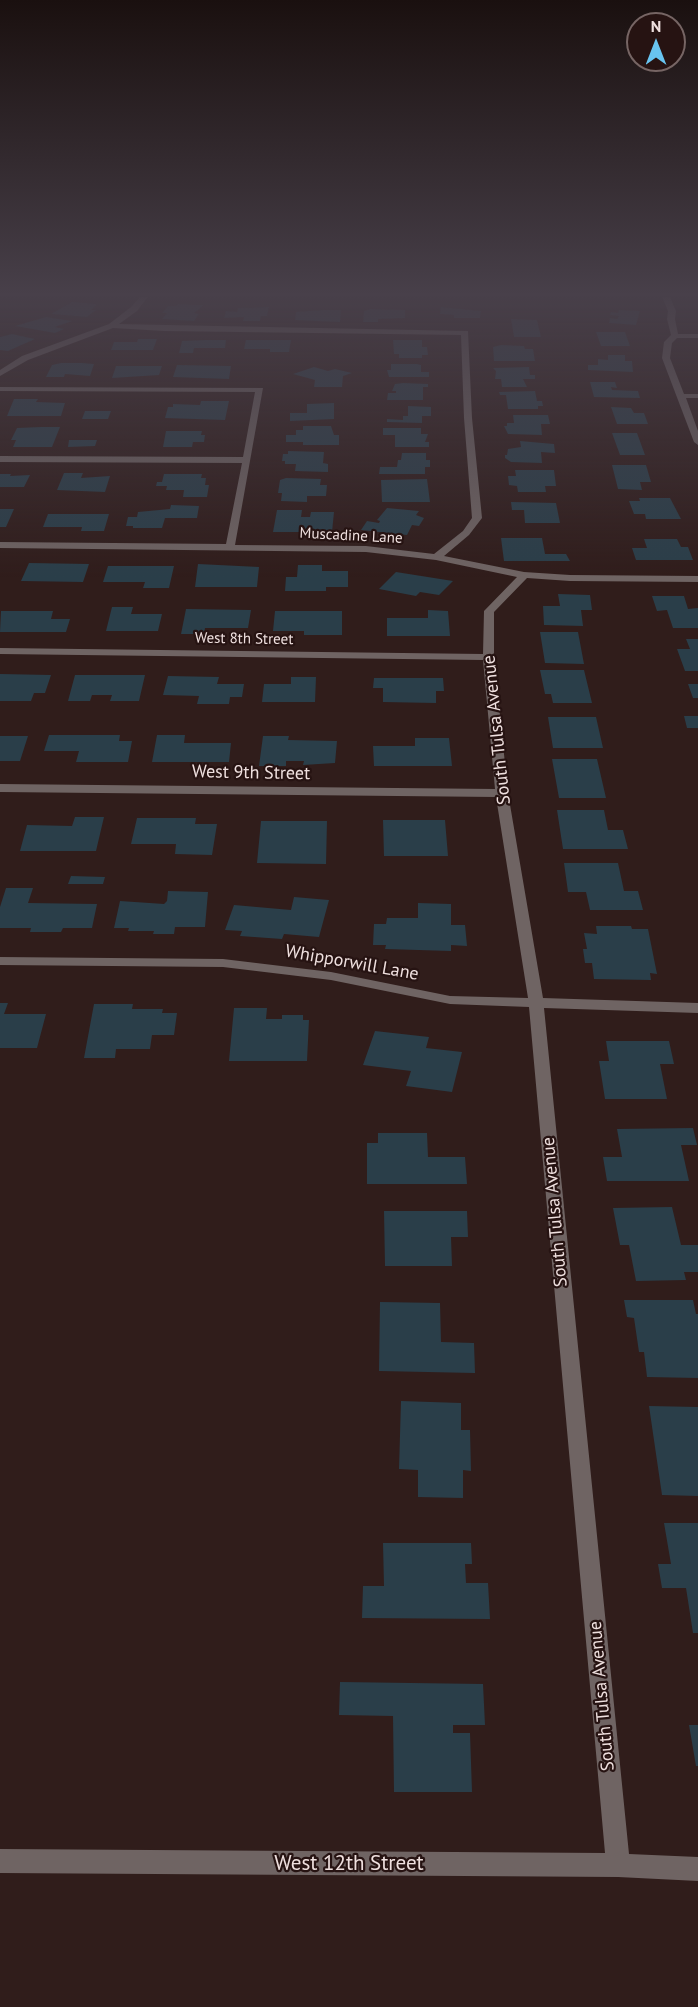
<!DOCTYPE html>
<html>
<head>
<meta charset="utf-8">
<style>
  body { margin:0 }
  #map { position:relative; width:698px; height:2007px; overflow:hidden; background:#301d1b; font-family:"PT Sans",sans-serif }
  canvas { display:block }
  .north { position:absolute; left:626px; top:12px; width:60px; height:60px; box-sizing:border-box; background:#261312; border:2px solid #766564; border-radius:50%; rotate:0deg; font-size:16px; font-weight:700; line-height:24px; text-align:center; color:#efe0df }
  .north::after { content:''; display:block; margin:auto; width:21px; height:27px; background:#68c4f0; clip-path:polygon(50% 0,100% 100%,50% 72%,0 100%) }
</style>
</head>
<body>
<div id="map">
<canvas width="698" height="2007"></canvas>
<div class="north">N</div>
</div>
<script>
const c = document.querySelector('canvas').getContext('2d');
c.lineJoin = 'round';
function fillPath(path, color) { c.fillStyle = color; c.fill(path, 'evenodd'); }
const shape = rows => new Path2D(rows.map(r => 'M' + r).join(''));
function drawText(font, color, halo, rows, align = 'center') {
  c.font = font + ' "PT Sans",sans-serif'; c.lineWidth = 4.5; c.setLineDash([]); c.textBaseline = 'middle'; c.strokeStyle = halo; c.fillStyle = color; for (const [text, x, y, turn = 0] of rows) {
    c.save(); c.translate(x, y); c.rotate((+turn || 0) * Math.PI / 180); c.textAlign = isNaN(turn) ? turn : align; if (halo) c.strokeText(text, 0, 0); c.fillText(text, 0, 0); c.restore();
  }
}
fillPath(shape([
  [72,302,97,304,95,305,97,305,91,310,96,310,87,317,51,314],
  [178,304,204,305,194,313,199,314,194,321,162,319,167,313,162,313,168,306,176,306],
  [269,307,267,316,261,316,260,321,243,321,244,317,224,318,226,311,237,312,238,308],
  [441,307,481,311,480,318,454,318,454,315,440,314],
  [370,309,405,310,405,318,378,319,378,322,363,322,364,311],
  [324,310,341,310,340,322,295,320,296,312],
  [619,310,640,311,636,325,609,323,610,318,617,319,619,316,610,315,611,312,618,313],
  [46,317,72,321,55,327,64,329,55,333,15,326],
  [511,319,537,320,541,337,514,337],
  [596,332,625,332,630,346,601,346],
  [12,334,35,339,8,351,0,350,0,337],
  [138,339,157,339,153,350,111,350,114,342,137,342],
  [206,340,226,340,225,348,194,348,193,353,179,353,182,341],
  [246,340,291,340,289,352,270,352,270,349,244,349],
  [393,340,422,340,422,347,427,347,428,355,422,355,422,358,399,358,399,354,394,354],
  [501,345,524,346,525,349,533,349,535,361,494,361,493,347],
  [608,355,625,355,625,361,632,361,633,372,588,370,588,365,598,365,598,359,608,360],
  [61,363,82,363,94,364,90,376,65,374,64,377,46,377,52,365],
  [391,364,417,364,421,365,421,372,429,372,429,377,389,377,387,370,391,370],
  [177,365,231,366,229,379,173,377],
  [116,366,162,366,159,375,112,378],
  [314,367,328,371,335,369,352,373,343,376,342,387,314,387,315,380,293,374],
  [529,367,530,375,535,375,535,379,523,379,527,387,502,387,501,379,495,379,496,371,493,368],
  [590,382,615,382,617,388,611,387,612,390,638,391,640,398,594,397],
  [403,383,428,384,428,387,423,387,423,400,387,400,388,393,396,393,396,391,392,391,395,384],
  [535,391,537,401,542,401,543,406,538,406,538,409,508,409,506,395,500,395,499,392],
  [14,399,38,399,36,402,65,403,61,416,7,416],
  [201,401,229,401,225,420,165,418,168,407,173,407,173,404,200,405],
  [334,403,334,419,290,421,290,413,307,413,307,404],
  [408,406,431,407,431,416,422,416,422,423,387,422,387,419,403,420,403,416,408,416],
  [611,407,631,408,634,413,644,413,648,424,617,424],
  [85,411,111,411,108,419,82,419],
  [513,415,548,415,550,424,541,424,542,435,508,434,504,426,507,426,507,423,514,423],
  [303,426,331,426,334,435,339,435,339,445,303,445,303,442,286,442,286,435,296,435,296,430,303,430],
  [41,427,60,427,52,447,13,447,16,440,11,440,17,428],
  [383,428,421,428,421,434,428,434,425,442,429,442,429,447,395,447,395,435,383,435],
  [166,431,202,431,201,435,205,435,204,442,193,442,192,447,163,447],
  [612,433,637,433,645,455,620,455],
  [69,440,97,440,95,446,68,447],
  [520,441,554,444,555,453,541,452,542,463,511,462,505,458,505,455,507,455,508,449,521,447],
  [288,451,324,452,323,463,328,464,328,472,295,471,296,464,285,464,285,461,282,461,283,454,288,454],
  [402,453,426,453,426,460,430,460,430,467,425,467,425,474,379,474,380,467,397,467,398,460,401,460],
  [612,465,646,465,651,482,640,482,642,490,618,489],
  [515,470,554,470,556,486,545,486,546,492,518,492,517,486,509,485,508,476,516,476],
  [64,473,83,473,81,478,110,476,105,492,57,490],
  [0,474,11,474,10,476,30,475,24,487,0,487],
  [164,474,202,474,201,478,206,478,205,485,209,485,207,497,183,497,184,490,166,490,167,486,156,486,157,482,162,482],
  [286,478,321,479,320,485,327,485,326,496,307,496,307,502,281,501,282,493,278,493,280,480],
  [427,479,430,502,382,502,381,480],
  [639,498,670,498,681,519,646,519,645,514,634,514,629,501,640,501],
  [511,502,556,503,560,523,525,523,524,510,512,510],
  [171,505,199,506,197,518,165,518,162,528,133,528,133,526,126,526,128,517,137,517,138,512,170,509],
  [387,508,419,511,416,515,424,518,419,526,412,525,407,535,361,530,367,521,379,523,380,521,377,520],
  [0,509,14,509,6,527,0,527],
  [277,510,302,510,301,517,310,517,311,512,334,512,332,532,273,532],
  [48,514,109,514,104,531,81,531,82,527,43,527],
  [501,538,542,538,545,554,566,554,570,561,504,561],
  [644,539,677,539,681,547,688,547,693,560,636,560,632,548,647,548],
  [29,563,89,564,83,582,21,581],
  [198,564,259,567,257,587,195,587],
  [298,565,322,565,322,571,348,571,348,587,326,587,326,591,285,591,286,577,297,577],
  [108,566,174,566,169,588,143,588,145,582,103,582],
  [396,572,453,581,439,595,420,592,416,596,379,589],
  [558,594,590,595,592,610,581,610,583,626,544,625,543,606,560,606],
  [652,596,684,596,688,609,698,608,698,628,673,628,667,610,657,611],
  [112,607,133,607,131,614,162,614,158,631,106,631],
  [186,609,251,610,248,628,205,628,204,634,181,634],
  [428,610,448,611,450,636,387,636,387,618,428,618],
  [1,611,53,611,51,619,70,619,66,632,0,632],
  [275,611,342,611,342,635,304,635,304,631,273,631],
  [540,632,578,632,584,664,545,663],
  [686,639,698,639,698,671,685,671,677,649,690,649],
  [540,670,584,670,592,703,553,703,551,694,545,694],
  [0,674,51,675,45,693,34,693,31,701,0,701],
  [75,675,145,675,139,701,110,701,112,695,92,695,90,701,68,701],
  [168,676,219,677,217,684,244,684,242,697,230,697,229,704,197,704,199,696,163,695],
  [291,677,316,677,315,702,262,702,264,684,291,684],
  [374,678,443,678,444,691,436,691,436,703,383,702,383,688,373,688],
  [688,684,698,684,698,698,693,698],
  [684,716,698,716,698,728,687,728],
  [548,717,596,717,603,748,553,748],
  [49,735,120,735,119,741,132,741,128,762,76,762,79,751,44,751],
  [157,735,185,735,184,743,231,743,229,762,152,762],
  [0,736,28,736,20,761,0,761],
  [263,736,289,736,288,740,337,741,335,763,303,765,304,761,286,761,286,766,259,766],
  [415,738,449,738,452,766,374,766,373,746,415,746],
  [552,759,597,759,606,798,559,798],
  [557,810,604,810,608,830,623,830,628,849,563,849],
  [75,817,104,817,96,851,20,851,27,825,72,826],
  [137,818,196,818,195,824,217,824,212,855,175,854,176,844,131,844],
  [383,820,445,820,448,856,384,856],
  [261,821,327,821,326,864,257,863],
  [564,863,618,863,624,891,638,891,643,910,590,910,586,892,568,892],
  [71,876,105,877,103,884,68,884],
  [6,888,33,888,28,903,97,904,92,928,63,928,61,932,30,932,31,928,0,928,0,907],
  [168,891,208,892,205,927,175,927,174,934,153,934,154,931,128,931,129,928,114,928,120,901,164,904,167,901],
  [294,897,329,900,319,937,284,934,282,939,240,936,242,931,225,930,234,905,291,910],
  [418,903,451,904,451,925,465,925,467,946,451,945,451,951,385,949,386,945,373,945,374,924,386,924,387,918,418,918],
  [596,926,631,926,632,929,648,929,657,974,650,973,651,980,594,979,592,963,585,963,583,949,587,949,584,933,597,934],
  [0,1003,8,1003,4,1014,46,1014,37,1048,0,1048],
  [94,1004,133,1004,132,1009,163,1009,162,1013,177,1013,174,1035,152,1035,150,1049,116,1049,115,1058,84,1058],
  [234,1008,267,1008,266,1019,282,1019,282,1015,303,1015,303,1020,309,1020,307,1061,229,1061],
  [375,1031,429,1037,426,1048,462,1052,452,1092,406,1086,411,1071,363,1065],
  [606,1041,669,1041,674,1064,660,1064,667,1099,605,1099,599,1061,609,1061],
  [693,1128,697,1145,681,1145,689,1181,607,1181,603,1157,622,1157,617,1129],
  [378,1133,427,1133,428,1157,465,1157,467,1184,367,1184,367,1143,378,1143],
  [672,1207,681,1245,698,1245,698,1272,684,1272,686,1280,636,1281,629,1245,620,1245,613,1208],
  [384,1211,467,1211,468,1237,451,1237,452,1266,385,1266],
  [624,1300,693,1300,696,1314,698,1314,698,1378,647,1377,644,1352,639,1352,634,1318,627,1317],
  [380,1302,440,1303,441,1342,474,1343,475,1373,379,1371],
  [401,1401,461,1403,461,1430,470,1430,471,1471,463,1470,463,1498,418,1497,418,1470,399,1469],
  [649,1406,698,1407,698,1496,662,1495],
  [664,1523,698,1523,698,1633,693,1633,686,1588,662,1588,658,1564,671,1564],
  [383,1543,471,1543,472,1564,465,1564,466,1583,488,1583,490,1619,362,1618,363,1586,384,1586],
  [340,1682,483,1684,485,1725,453,1725,453,1733,470,1733,472,1792,394,1792,393,1716,339,1715],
  [689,1725,698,1725,698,1766,696,1766]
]), '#2a3e49');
fillPath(shape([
  [140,297,148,297,137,311,119,324,468,331,472,418,482,518,469,535,444,556,524,572,570,575,698,576,698,582,570,581,527,578,494,612,494,657,508,793,543,998,698,1003,698,1013,544,1008,629,1854,698,1857,698,1881,618,1877,0,1873,0,1849,605,1853,529,1007,450,1004,331,980,223,967,0,965,0,957,223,959,331,972,450,996,528,998,496,797,0,792,0,784,495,789,483,660,0,654,0,648,483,654,484,611,517,577,436,560,366,552,0,548,0,542,226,544,242,463,0,462,0,456,243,457,255,392,0,391,0,387,263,388,235,545,366,546,434,554,463,531,472,518,464,418,461,335,164,331,113,328,28,360,0,376,0,370,22,356,109,324,131,307,140,297],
  [662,297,670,297,676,311,675,319,678,334,698,334,698,338,677,338,672,343,670,358,684,394,698,394,698,398,686,398,698,431,698,445,694,442,662,358,664,342,671,335,667,319,668,311,662,297]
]), '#6f6463');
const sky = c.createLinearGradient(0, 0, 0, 578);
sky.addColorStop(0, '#1a100f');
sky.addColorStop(0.51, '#48404a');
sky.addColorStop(1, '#48404a00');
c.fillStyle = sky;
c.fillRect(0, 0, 698, 578);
drawText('15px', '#efe0df', '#261312', [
  ["Muscadine Lane",351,536,3],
  ["West 8th Street",244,639,1]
]);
drawText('18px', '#efe0df', '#261312', [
  ["South Tulsa Avenue",497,730,-96],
  ["West 9th Street",251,773,1],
  ["Whipporwill Lane",352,963,10],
  ["South Tulsa Avenue",555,1212,-95],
  ["South Tulsa Avenue",602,1696,-95]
]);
drawText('21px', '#efe0df', '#261312', [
  ["West 12th Street",349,1864]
]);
</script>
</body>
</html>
